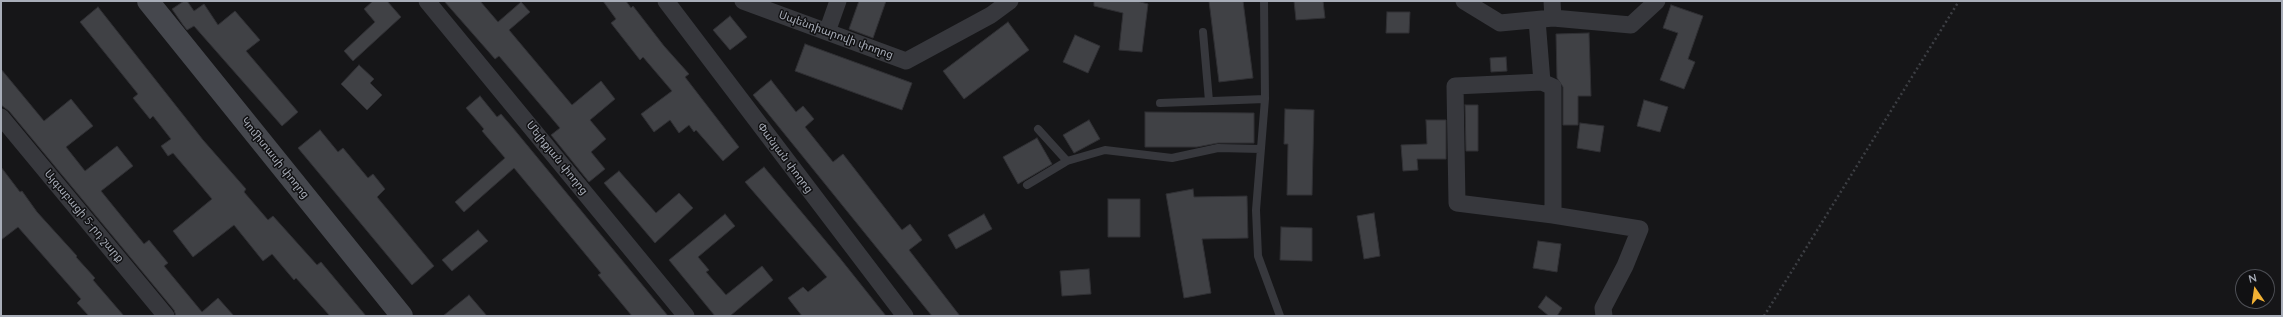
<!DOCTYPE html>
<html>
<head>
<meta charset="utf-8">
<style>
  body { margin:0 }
  #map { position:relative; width:2283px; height:317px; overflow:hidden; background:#161618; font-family:Quicksand,sans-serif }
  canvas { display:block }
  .frame { position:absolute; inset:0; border:2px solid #a8adb8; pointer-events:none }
  .north { position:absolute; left:2235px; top:269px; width:40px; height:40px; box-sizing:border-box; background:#111113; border:1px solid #4d4f55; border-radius:50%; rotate:347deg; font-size:11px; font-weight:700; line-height:16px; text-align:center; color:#a8adb8 }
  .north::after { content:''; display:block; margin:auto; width:14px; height:18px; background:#f2b134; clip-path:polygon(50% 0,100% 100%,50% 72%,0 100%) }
</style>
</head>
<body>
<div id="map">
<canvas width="2283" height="317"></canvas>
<div class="frame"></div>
<div class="north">N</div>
</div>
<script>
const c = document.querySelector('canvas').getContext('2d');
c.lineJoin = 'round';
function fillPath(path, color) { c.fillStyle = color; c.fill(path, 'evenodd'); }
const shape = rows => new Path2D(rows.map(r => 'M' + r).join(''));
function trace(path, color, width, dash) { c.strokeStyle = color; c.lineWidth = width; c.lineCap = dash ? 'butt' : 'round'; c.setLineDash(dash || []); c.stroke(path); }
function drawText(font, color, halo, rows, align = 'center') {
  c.font = font + ' Quicksand,"Noto Sans Armenian",sans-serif'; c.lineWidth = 3; c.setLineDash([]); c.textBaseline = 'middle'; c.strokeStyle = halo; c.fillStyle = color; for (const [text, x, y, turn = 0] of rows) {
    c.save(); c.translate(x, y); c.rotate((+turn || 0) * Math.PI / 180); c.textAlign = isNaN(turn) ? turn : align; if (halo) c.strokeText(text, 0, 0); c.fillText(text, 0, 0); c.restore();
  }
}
const building = shape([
  [184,1,187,1,194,11,204,4,218,25,235,11,260,40,246,51,298,112,282,126,194,26,187,30,183,25,172,9,184,1],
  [373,1,387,1,401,17,353,61,344,51,375,22,364,9,373,1],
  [444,1,480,1,498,22,521,2,530,12,509,30,572,105,601,81,615,99,590,120,606,139,591,152,605,169,589,182,551,135,560,128,499,56,495,59,444,1],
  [603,1,626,1,631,8,633,6,664,46,689,74,685,77,739,147,723,161,696,130,694,132,689,125,679,133,670,120,654,132,641,114,672,91,643,57,640,60,611,23,616,19,603,1],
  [859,1,886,1,873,38,849,29,859,1],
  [1094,1,1137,1,1148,4,1142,52,1119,50,1123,13,1094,6,1094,1],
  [1209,1,1243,1,1253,78,1219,82,1209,1],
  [1294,1,1323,1,1325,18,1296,20,1294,1],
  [1671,5,1703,16,1688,59,1695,62,1684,89,1660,80,1678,33,1663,28,1671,5],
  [98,7,203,140,246,189,244,192,268,220,273,216,317,265,321,262,366,316,330,316,296,278,294,280,272,254,263,261,234,225,193,257,173,231,212,199,173,153,168,156,161,146,171,139,153,116,150,119,133,98,138,94,80,22,98,7],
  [1387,12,1410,12,1409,33,1386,33,1387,12],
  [730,16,747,37,730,50,713,30,730,16],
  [1008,22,1029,50,964,99,943,71,1008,22],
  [1589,33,1591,96,1578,96,1578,125,1563,125,1563,87,1557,78,1556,34,1589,33],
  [1075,35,1100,46,1088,73,1063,62,1075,35],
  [805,44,912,83,902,110,795,71,805,44],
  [1506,57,1507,71,1491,72,1490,58,1506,57],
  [359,65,374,79,370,83,382,95,367,110,341,84,359,65],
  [1,69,44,121,71,99,93,126,66,147,85,171,117,146,133,166,101,191,144,244,149,240,168,263,164,266,202,312,218,298,234,316,176,316,174,310,9,111,1,105,1,69],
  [771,80,796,112,803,106,814,119,805,127,833,162,843,154,902,230,910,224,922,240,909,250,960,316,932,316,753,95,771,80],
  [480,96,497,117,501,114,513,128,668,316,632,316,598,275,601,273,514,168,464,212,455,202,505,158,482,131,484,129,466,108,480,96],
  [1644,100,1668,107,1660,132,1637,126,1644,100],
  [1465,105,1478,105,1478,151,1466,151,1465,105],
  [1285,109,1314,110,1312,195,1287,195,1288,144,1284,144,1285,109],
  [1145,112,1254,113,1254,143,1218,143,1197,147,1145,147,1145,112],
  [1089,120,1100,139,1074,153,1063,135,1089,120],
  [1426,120,1446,120,1446,159,1417,159,1418,170,1403,171,1401,145,1427,144,1426,120],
  [1580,123,1604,126,1600,152,1577,148,1580,123],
  [320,130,338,152,343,148,368,178,373,174,385,189,377,197,434,266,412,285,298,148,320,130],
  [1037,138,1052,164,1018,184,1003,157,1037,138],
  [1,167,20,192,22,191,37,212,77,256,76,257,95,278,93,280,124,316,89,316,77,303,81,299,18,227,1,240,1,167],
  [764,167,839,257,886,316,802,316,788,298,803,287,808,292,827,277,745,182,764,167],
  [619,171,656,213,679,193,693,208,655,243,604,183,619,171],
  [1193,189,1194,197,1247,196,1248,238,1202,239,1211,293,1184,298,1166,194,1193,189],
  [1108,199,1140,199,1140,237,1108,237,1108,199],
  [1374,213,1380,256,1364,259,1357,216,1374,213],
  [725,214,735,226,698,257,709,270,706,272,726,295,762,266,773,280,730,316,715,316,669,260,725,214],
  [984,214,992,229,956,249,948,235,984,214],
  [1281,227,1312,228,1312,261,1280,260,1281,227],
  [478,230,488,241,452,271,442,260,478,230],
  [1538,241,1561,244,1557,272,1533,268,1538,241],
  [1089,269,1091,294,1062,296,1060,271,1089,269],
  [469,295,487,316,443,316,469,295],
  [1546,296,1562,308,1557,316,1549,316,1538,307,1546,296]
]);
fillPath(building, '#404145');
trace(building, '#303034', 1);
trace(shape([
  [1764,316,1959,1]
]), '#3d3f44', 2.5, [2, 3]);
trace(shape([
  [1264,1,1265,99,1256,210,1258,256,1280,316],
  [1203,32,1209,101],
  [1160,103,1265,99],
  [1038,129,1067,161],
  [1027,185,1067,161,1105,150,1172,158,1218,148,1261,149]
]), '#37383d', 8);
trace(shape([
  [427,1,686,316],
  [666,1,905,316],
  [743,1,906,61,991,15,1010,1],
  [1464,1,1500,23,1553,18,1631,25,1657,1],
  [1552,1,1553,18],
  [1537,20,1542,82,1553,87,1553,215,1457,203,1455,86,1542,82],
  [827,32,838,1],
  [1,117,166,316],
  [1553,215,1640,229,1625,266,1603,308,1604,316]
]), '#37383d', 17);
trace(shape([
  [148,1,402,316]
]), '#45474d', 22);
drawText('11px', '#a8adb8', '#111113', [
  ["Սպենդիարովի փողոց",836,35,20],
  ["Կոմիտասի փողոց",275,158,51],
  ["Մելիքյան փողոց",557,158,51],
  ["Փանյան փողոց",785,158,53],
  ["Այգաբացի 5-րդ շարք",84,216,50]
]);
</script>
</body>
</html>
